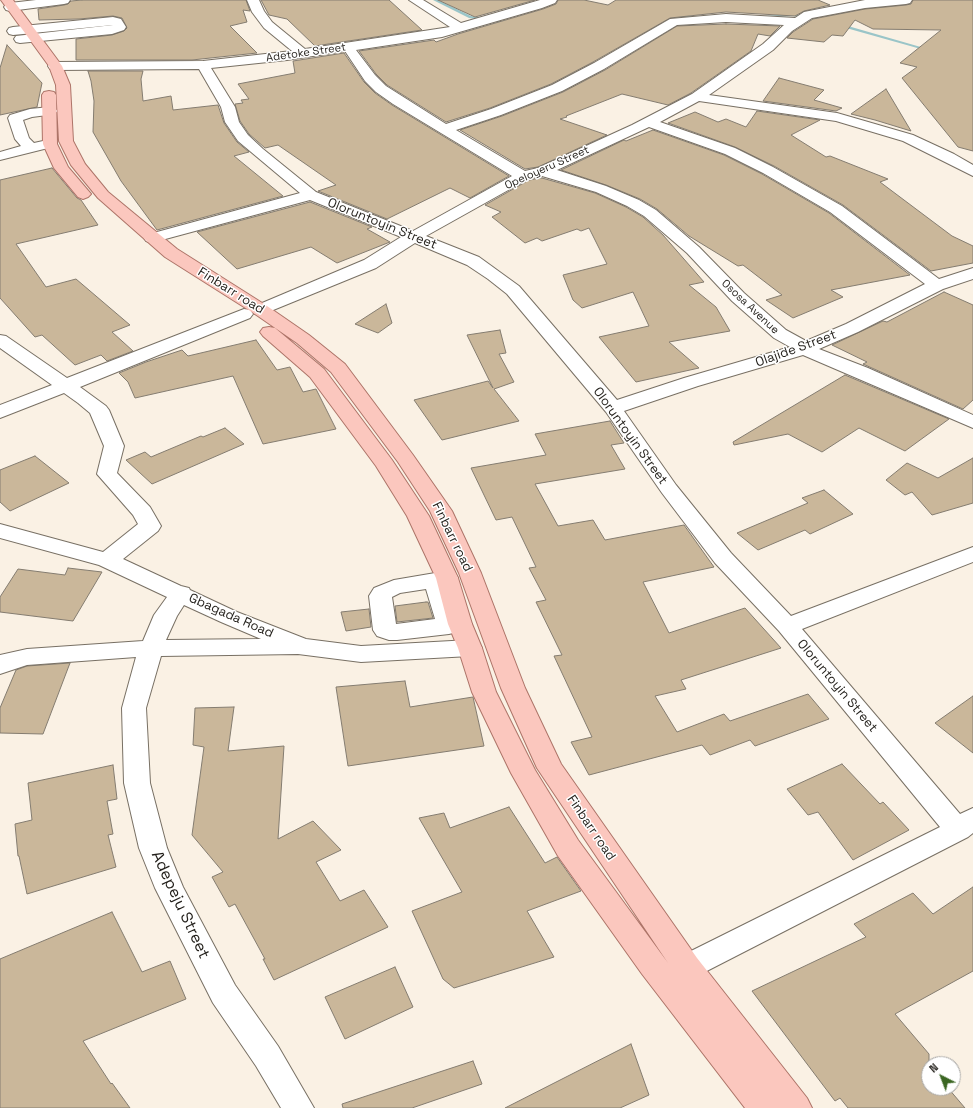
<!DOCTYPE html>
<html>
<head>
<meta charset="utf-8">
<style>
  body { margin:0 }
  #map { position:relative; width:973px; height:1108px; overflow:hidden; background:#faf1e4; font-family:"Space Grotesk",sans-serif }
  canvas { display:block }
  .north { position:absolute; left:921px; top:1056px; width:40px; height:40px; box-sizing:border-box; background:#fff; border:1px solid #a6a5a3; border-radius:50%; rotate:318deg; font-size:11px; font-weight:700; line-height:16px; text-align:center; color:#211e19 }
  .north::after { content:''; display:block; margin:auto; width:14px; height:18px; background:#3b6622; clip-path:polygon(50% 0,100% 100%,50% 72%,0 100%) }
</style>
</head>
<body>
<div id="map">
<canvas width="973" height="1108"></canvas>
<div class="north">N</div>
</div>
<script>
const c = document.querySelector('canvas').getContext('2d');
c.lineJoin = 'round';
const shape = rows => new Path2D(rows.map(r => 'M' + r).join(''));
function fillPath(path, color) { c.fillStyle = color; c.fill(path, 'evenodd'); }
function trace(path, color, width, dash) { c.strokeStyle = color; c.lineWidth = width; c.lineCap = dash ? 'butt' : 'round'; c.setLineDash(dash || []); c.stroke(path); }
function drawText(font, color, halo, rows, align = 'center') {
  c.font = font + ' "Space Grotesk",sans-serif'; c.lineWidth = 3; c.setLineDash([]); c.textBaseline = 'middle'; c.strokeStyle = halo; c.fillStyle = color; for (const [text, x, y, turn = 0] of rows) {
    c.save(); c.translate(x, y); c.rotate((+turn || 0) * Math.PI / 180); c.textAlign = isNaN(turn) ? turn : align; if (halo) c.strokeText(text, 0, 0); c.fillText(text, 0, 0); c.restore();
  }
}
fillPath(shape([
  [433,0,438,0,471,16,509,23,507,24,469,18,433,0],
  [793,14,825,20,827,21,825,22,793,16,763,18,761,17,763,16,793,14],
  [673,15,699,17,701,18,699,19,672,17,671,16,673,15],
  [839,24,841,24,931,50,928,51,839,26,839,24]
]), '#9ac5c8');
const building = shape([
  [82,0,246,0,250,11,243,10,247,22,230,26,257,53,192,60,76,60,76,39,112,35,124,31,127,28,122,18,113,16,79,19,39,20,38,9,64,5,68,4,71,1,82,0],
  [261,0,389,0,422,30,315,46,287,19,269,15,261,0],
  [438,0,535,0,475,17,438,0],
  [558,0,584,0,608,5,616,0,818,0,830,5,804,11,795,16,726,12,670,18,593,62,551,84,490,108,446,122,387,85,376,74,359,51,434,40,436,42,458,34,543,9,556,4,558,0],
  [913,0,973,0,973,151,958,147,902,78,917,67,900,63,941,30,873,29,855,20,843,36,832,35,824,42,787,38,793,32,813,19,865,9,906,5,911,4,913,0],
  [726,24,780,26,770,36,758,34,751,51,691,93,668,105,622,94,566,116,567,117,560,119,607,135,538,167,525,169,460,130,502,116,563,92,605,70,677,26,726,24],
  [7,45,42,83,37,107,0,115,0,68,7,45],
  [344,53,364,82,375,93,392,105,509,176,470,198,450,188,387,219,318,191,336,185,278,145,265,148,249,134,240,121,235,104,243,103,241,100,249,99,238,84,295,73,293,61,344,53],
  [88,71,143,71,141,79,143,101,171,96,173,110,218,105,224,123,237,142,249,152,234,156,283,196,157,230,121,181,93,132,94,101,91,81,88,71],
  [779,78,824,90,814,100,842,108,836,111,763,101,779,78],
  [886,89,911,131,875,120,851,114,886,89],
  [757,111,820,120,791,135,826,157,830,156,888,179,880,182,952,236,973,246,973,263,931,271,843,205,774,166,735,147,668,123,695,112,718,122,726,119,746,127,757,111],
  [653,130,724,155,762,174,829,213,910,275,831,290,843,297,793,318,766,300,782,295,743,265,738,266,689,236,657,209,640,199,606,185,561,170,624,140,626,141,653,130],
  [52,168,77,198,81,200,98,225,16,244,46,287,76,279,130,325,112,332,133,351,107,361,101,355,75,365,42,335,35,337,0,298,0,180,52,168],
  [542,178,595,193,626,207,643,217,663,235,704,282,689,285,716,307,730,331,669,342,699,368,636,382,599,337,649,326,633,292,582,308,573,300,563,275,607,264,589,228,581,231,577,229,542,241,537,238,525,243,492,217,501,212,485,205,529,180,542,178],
  [310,202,372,227,367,229,390,242,337,263,311,247,237,269,197,232,310,202],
  [944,292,973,305,973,400,963,409,863,364,867,362,832,345,883,321,887,322,944,292],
  [386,304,392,323,378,333,355,324,386,304],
  [500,330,506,353,499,354,514,382,494,389,519,421,442,440,414,400,488,381,493,388,467,335,500,330],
  [256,340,277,370,290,367,303,392,316,389,336,429,263,444,233,376,135,398,128,382,119,373,146,362,182,350,188,356,256,340],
  [845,375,949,419,905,451,859,428,822,452,788,434,734,445,733,442,845,375],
  [610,421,624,443,611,445,625,469,535,484,558,526,593,520,605,540,684,525,714,567,643,582,669,633,745,608,781,648,681,680,686,689,655,696,677,732,724,714,730,721,808,694,829,719,755,746,750,740,710,755,702,745,589,775,571,742,592,737,554,656,562,655,536,602,546,600,529,568,536,567,512,517,496,520,471,468,546,455,535,434,610,421],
  [225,428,244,444,152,484,126,460,145,452,151,457,201,436,203,437,225,428],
  [35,456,69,483,10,511,0,502,0,470,35,456],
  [973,458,973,503,932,515,912,492,905,495,886,480,907,463,938,478,973,458],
  [824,490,853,514,810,534,805,530,758,550,737,533,808,503,802,498,824,490],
  [68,568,102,572,73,621,0,612,0,597,18,569,65,575,68,568],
  [426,602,428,602,433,618,397,622,395,606,426,602],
  [369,609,371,627,346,631,341,612,369,609],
  [70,663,43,734,0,733,0,708,16,670,27,666,70,663],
  [405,681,410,707,473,697,484,746,348,766,336,687,405,681],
  [973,696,973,753,935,723,973,696],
  [234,707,228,751,284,746,278,839,313,821,341,850,316,862,340,901,364,890,388,927,274,980,263,959,265,959,235,904,229,907,212,877,223,872,192,835,204,747,193,745,195,708,234,707],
  [842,764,880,804,883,802,909,830,853,860,818,812,808,815,787,789,842,764],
  [113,765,117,799,107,801,113,834,108,835,116,867,27,894,19,856,18,856,15,824,32,820,28,783,113,765],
  [509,807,545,863,557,857,581,891,527,911,554,957,454,988,443,979,412,911,462,892,419,818,444,813,450,828,509,807],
  [973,887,973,971,895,1014,929,1054,929,1088,948,1088,965,1108,848,1108,840,1098,835,1101,752,991,866,937,854,924,913,893,933,914,973,887],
  [112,912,142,972,170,961,186,999,83,1041,111,1084,112,1083,130,1108,0,1108,0,959,112,912],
  [395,967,413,1007,345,1039,325,997,395,967],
  [631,1044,649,1095,620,1108,505,1108,631,1044],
  [473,1061,482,1084,412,1108,343,1108,342,1104,473,1061]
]);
fillPath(building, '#cab79a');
trace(building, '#847c70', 1);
const minor = shape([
  [36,0,70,0,68,3,64,4,10,11,6,10,4,7,6,4,10,3,36,0],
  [247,0,259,0,264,11,272,22,305,49,450,27,409,0,423,0,461,23,540,0,557,0,555,3,542,8,442,37,356,50,375,75,386,86,446,124,491,109,552,85,594,63,670,19,726,14,795,18,804,12,865,0,912,0,910,3,906,4,865,8,812,18,792,31,773,50,709,95,837,113,913,135,954,154,973,165,973,176,903,141,836,121,699,101,660,122,735,148,773,167,842,206,939,279,973,268,973,279,943,289,858,332,819,349,868,368,973,415,973,428,803,355,698,386,624,411,676,485,731,553,791,616,973,547,973,562,802,629,960,814,973,808,973,833,968,837,697,976,687,979,677,976,672,967,677,958,940,827,779,631,715,563,662,493,606,412,507,294,488,279,467,265,415,243,376,268,261,315,255,314,252,310,255,306,364,260,401,237,310,200,158,241,152,243,146,241,144,238,146,235,300,193,238,141,225,122,221,107,199,69,55,70,50,69,48,66,50,63,55,62,203,61,292,51,264,28,252,12,247,0],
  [726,22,784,25,763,44,692,94,632,125,538,168,525,171,456,130,501,115,562,91,604,69,677,25,726,22],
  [345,51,365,81,376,92,393,104,512,176,413,231,316,192,263,149,248,135,239,122,235,107,211,68,287,60,345,51],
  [649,127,725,154,763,173,830,212,925,284,846,324,806,341,786,330,744,293,699,247,656,210,639,200,606,186,557,170,649,127],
  [542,176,596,192,627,206,644,216,687,253,732,301,774,338,790,347,684,378,617,400,519,286,479,257,426,236,528,179,542,176],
  [113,17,121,19,126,27,124,30,112,34,20,43,16,42,14,39,16,36,113,25,13,35,9,34,7,31,9,28,13,27,113,17],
  [50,107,55,108,57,111,55,114,32,117,23,120,29,138,34,143,43,141,48,142,50,145,48,148,0,160,0,152,21,146,15,139,8,118,10,115,30,109,50,107],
  [244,309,250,310,253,314,250,318,80,387,106,406,109,410,124,446,117,473,150,507,161,526,158,531,123,559,181,586,189,588,190,590,237,612,306,639,361,646,470,640,478,642,482,648,478,654,470,656,361,662,298,654,161,656,146,708,150,783,167,848,183,887,235,985,278,1046,314,1108,281,1108,256,1066,213,1003,155,888,139,848,124,783,122,708,136,657,27,665,0,674,0,655,27,649,143,641,154,615,167,597,99,565,0,538,0,524,103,552,138,524,133,515,97,474,104,446,90,413,78,403,64,393,0,418,0,405,52,385,0,348,0,335,6,336,67,378,244,309],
  [184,605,221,622,261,639,166,640,177,616,184,605],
  [447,571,455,573,458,578,455,583,447,585,457,617,468,619,472,624,468,629,449,634,397,640,389,640,377,636,373,630,369,596,374,588,394,580,447,571],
  [426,589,435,619,396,624,392,597,400,593,426,589]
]);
const major = shape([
  [1,0,13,0,62,66,70,85,73,141,85,164,108,192,177,249,267,306,309,335,345,364,413,455,452,511,481,573,525,688,561,764,697,958,807,1098,812,1108,745,1108,642,974,558,856,511,773,472,692,458,648,448,624,436,578,407,516,376,466,310,377,263,336,260,332,263,328,269,327,275,328,324,369,392,460,429,516,458,578,472,624,482,648,496,692,535,770,578,840,668,963,537,768,501,688,459,573,430,511,398,462,331,372,297,343,255,314,165,257,98,198,71,165,59,141,56,85,49,66,1,0],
  [49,91,54,92,56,95,57,144,68,167,91,194,88,197,83,199,78,197,54,168,43,144,42,95,44,92,49,91]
]);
trace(minor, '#787064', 2);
trace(major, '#ad7468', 2);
fillPath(minor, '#fff');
fillPath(major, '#fbc7be');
drawText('11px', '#211e19', '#fff', [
  ["Adetoke Street",306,53,-8],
  ["Opeloyeru Street",547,168,-24],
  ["Ososa Avenue",750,307,43]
]);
drawText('13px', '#211e19', '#fff', [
  ["Oloruntoyin Street",382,224,22],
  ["Finbarr road",231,291,32],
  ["Olajide Street",796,349,-20],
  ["Oloruntoyin Street",630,436,54],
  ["Finbarr road",452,537,64],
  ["Gbagada Road",231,616,24],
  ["Oloruntoyin Street",837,686,50],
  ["Finbarr road",591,828,56]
]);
drawText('16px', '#211e19', '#fff', [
  ["Adepeju Street",180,905,65]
]);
</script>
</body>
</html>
